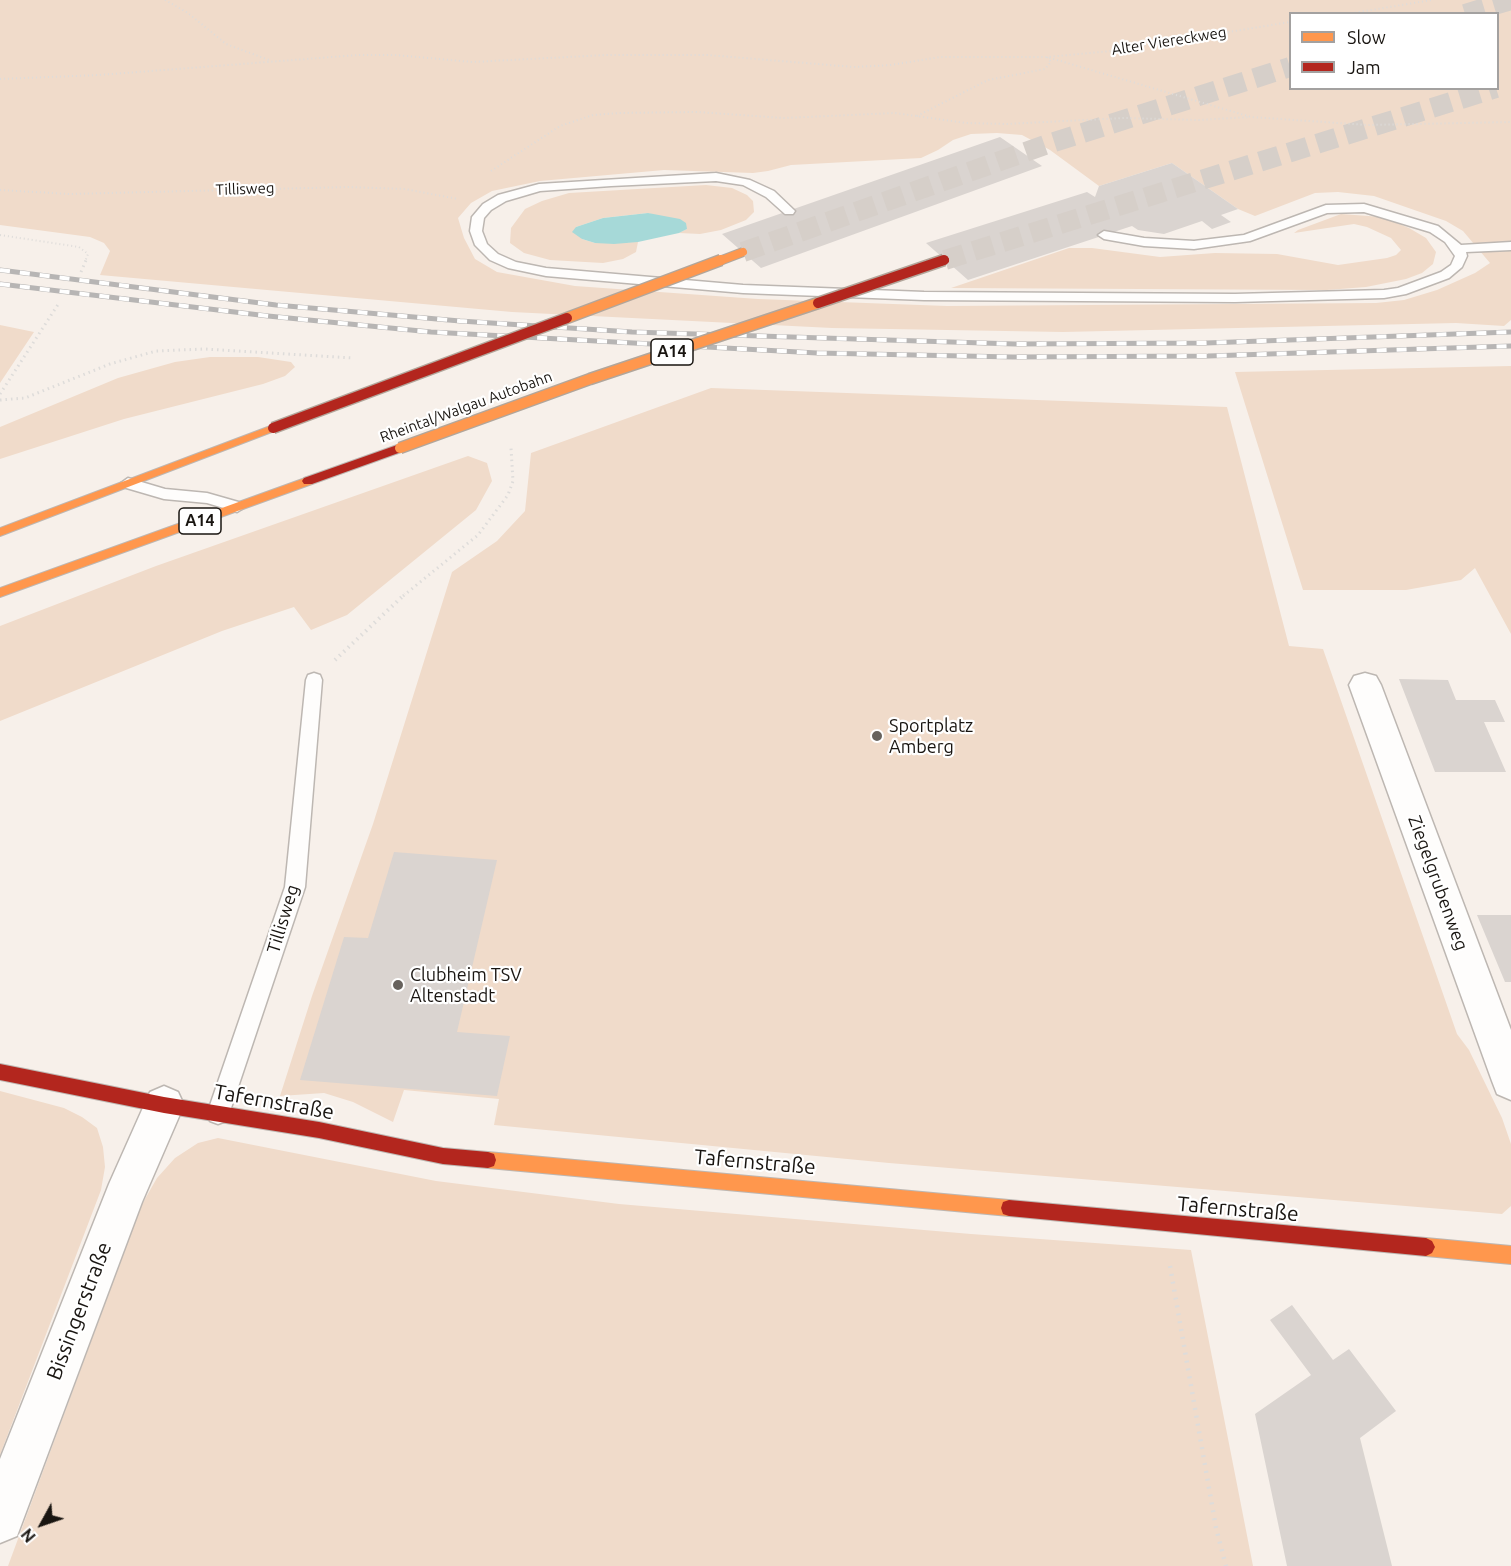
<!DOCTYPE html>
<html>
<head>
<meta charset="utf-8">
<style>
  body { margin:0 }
  #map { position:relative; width:1511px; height:1566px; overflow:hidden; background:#f7f0ea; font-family:Ubuntu,sans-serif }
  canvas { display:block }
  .legend { position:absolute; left:1289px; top:12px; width:210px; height:78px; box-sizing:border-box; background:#fff; border:2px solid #a3a1a0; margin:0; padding:8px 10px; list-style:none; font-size:18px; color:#191511 }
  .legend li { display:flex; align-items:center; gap:12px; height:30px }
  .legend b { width:30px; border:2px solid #a3a1a0 }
  .north { position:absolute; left:12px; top:1494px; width:60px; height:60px; -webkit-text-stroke:4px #fff; paint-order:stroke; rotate:230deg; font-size:16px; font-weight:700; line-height:24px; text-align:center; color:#191511 }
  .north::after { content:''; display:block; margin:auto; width:21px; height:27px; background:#191511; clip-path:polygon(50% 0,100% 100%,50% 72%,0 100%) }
</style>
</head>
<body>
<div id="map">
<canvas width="1511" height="1566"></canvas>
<ul class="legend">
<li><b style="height:8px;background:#ff974d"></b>Slow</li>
<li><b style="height:8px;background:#b3261e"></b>Jam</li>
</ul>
<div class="north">N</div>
</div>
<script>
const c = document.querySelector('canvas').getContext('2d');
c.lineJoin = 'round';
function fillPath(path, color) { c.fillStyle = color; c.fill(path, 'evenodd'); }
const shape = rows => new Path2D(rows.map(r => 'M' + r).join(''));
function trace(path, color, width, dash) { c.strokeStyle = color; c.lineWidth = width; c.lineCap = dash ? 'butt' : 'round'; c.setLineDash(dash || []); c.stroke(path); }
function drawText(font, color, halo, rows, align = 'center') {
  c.font = font + ' Ubuntu,sans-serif'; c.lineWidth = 4.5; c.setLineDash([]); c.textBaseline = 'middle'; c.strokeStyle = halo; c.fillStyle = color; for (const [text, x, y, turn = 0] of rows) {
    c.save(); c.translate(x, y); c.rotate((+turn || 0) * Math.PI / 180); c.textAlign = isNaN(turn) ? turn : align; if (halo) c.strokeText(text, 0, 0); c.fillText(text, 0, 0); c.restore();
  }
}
fillPath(shape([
  [0,0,1511,0,1511,320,1504,326,1456,323,1063,332,832,328,512,312,100,275,110,251,104,243,90,237,0,225],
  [1290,14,1498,14,1498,88,1290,88],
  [997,133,1022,135,1050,150,1099,186,1172,163,1238,209,1255,216,1315,193,1338,192,1374,196,1446,221,1463,231,1490,263,1475,273,1437,290,1404,300,1376,303,947,306,758,299,575,286,497,272,475,259,464,238,458,218,471,203,492,191,540,181,664,170,753,173,768,171,791,165,921,158,938,150,953,140,971,134],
  [706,185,732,188,747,195,753,201,754,212,746,220,721,230,700,234,679,233,687,229,648,213,603,218,576,227,582,239,595,243,638,242,636,252,623,259,603,263,550,260,524,253,510,243,511,228,525,209,542,201,569,193],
  [1341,214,1382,217,1409,228,1426,238,1436,252,1433,264,1422,273,1406,279,1366,287,1327,290,951,288,1069,248,1092,248,1160,257,1215,253,1277,254,1338,265,1387,258,1396,255,1401,250,1391,238,1367,227,1354,224,1294,233,1298,230],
  [0,325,34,332,0,383],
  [210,357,258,357,291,362,295,367,285,376,263,384,124,419,0,459,0,427,118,378,175,362],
  [1511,366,1511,634,1475,568,1461,580,1406,590,1303,590,1235,372],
  [711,388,1227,407,1289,646,1323,649,1457,1034,1469,1050,1502,1118,1511,1144,1511,1206,1502,1214,889,1163,494,1125,499,1099,404,1090,393,1122,353,1102,324,1093,280,1096,312,996,373,824,452,572,497,541,525,511,531,453],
  [468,456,487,463,492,481,476,510,347,615,311,630,294,607,222,631,0,721,0,626,156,566],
  [0,1091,64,1108,82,1117,97,1128,103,1147,105,1167,101,1190,0,1455],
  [218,1138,436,1181,619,1204,971,1234,1191,1250,1253,1566,8,1566,141,1206,157,1178,175,1158,198,1143]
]), '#f0dbca');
fillPath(shape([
  [648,213,680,219,686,223,687,229,679,233,638,242,614,244,595,243,582,239,572,232,576,227,603,218]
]), '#a6d9d8');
fillPath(shape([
  [1000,137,1042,166,761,268,722,234],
  [1172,163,1238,209,1221,215,1231,222,1212,229,1202,221,1164,234,1138,230,1132,226,968,280,926,243,1087,192,1095,197,1099,186],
  [1399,679,1448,680,1456,700,1495,700,1505,722,1484,722,1506,772,1435,772],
  [394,852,497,860,457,1032,510,1036,497,1096,300,1080,344,937,368,938],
  [1477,915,1511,915,1511,982,1505,982],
  [1292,1305,1333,1360,1349,1349,1396,1411,1360,1438,1392,1566,1287,1566,1255,1414,1311,1375,1270,1320]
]), '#dad4d0');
trace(shape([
  [1465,14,1511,0],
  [743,252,1048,144,1290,67],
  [945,260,1496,88]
]), '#d6cfc9', 20, [20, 10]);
const lane = shape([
  [716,173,750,180,774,191,795,211,793,214,785,214,766,197,743,185,716,181,611,186,540,191,506,201,491,210,484,218,482,231,487,244,498,254,516,262,546,268,743,285,924,292,1235,294,1384,290,1398,288,1441,272,1451,265,1455,256,1445,242,1430,232,1364,212,1327,213,1250,241,1194,249,1144,246,1104,239,1098,235,1104,231,1144,238,1194,241,1244,235,1326,205,1364,204,1438,226,1461,245,1511,242,1511,250,1466,252,1467,256,1462,267,1449,278,1406,294,1384,298,1235,302,924,300,743,293,546,276,508,268,490,260,475,245,470,231,472,217,483,204,498,195,539,184,716,173],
  [128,478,165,489,207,493,242,503,245,507,237,512,207,503,164,499,123,487,121,483,128,478],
  [314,673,320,675,322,680,305,887,229,1114,226,1121,218,1124,210,1121,207,1114,285,887,306,680,308,675,314,673]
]);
const street = shape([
  [1365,673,1376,676,1381,685,1511,1030,1511,1100,1497,1094,1492,1081,1349,685,1354,676,1365,673],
  [164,1086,178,1092,184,1105,142,1202,17,1536,0,1543,0,1459,109,1184,150,1092,164,1086]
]);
const slow = shape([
  [273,425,278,428,277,430,0,536,0,528,273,425],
  [308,477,314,481,312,484,0,597,0,588,308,477],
  [488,1152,1009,1200,1015,1202,1017,1208,1015,1214,1009,1216,488,1168,482,1166,480,1160,482,1154,488,1152],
  [1426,1238,1511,1246,1511,1264,1426,1256,1420,1253,1417,1247,1420,1241,1426,1238]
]);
const jam = shape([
  [400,444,404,445,404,451,312,484,304,484,302,481,304,478,400,444],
  [0,1064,164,1097,319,1122,443,1148,488,1152,494,1154,496,1160,494,1166,488,1168,443,1164,319,1138,164,1113,0,1080,0,1064],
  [1009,1200,1426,1238,1432,1241,1435,1247,1432,1253,1426,1256,1009,1216,1003,1214,1001,1208,1003,1202,1009,1200]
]);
trace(lane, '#bdb7b2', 3);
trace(street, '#bdb7b2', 3);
trace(slow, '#bdb7b2', 2);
trace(jam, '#bdb7b2', 2);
trace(shape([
  [165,0,188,13,226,44,269,60],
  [1347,14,1432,0],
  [0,79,99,75,358,55,396,55,472,62,606,55,707,55,854,67,891,65,940,57,1047,57,1251,117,1367,125,1511,122],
  [917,116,988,80,1045,69,1051,62,1047,57,1111,51,1290,22],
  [491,171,560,126,593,115,619,113,697,112,784,118,895,113,966,123,1006,124,1124,118,1199,120,1250,117],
  [0,190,69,194,349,187,405,189,458,199],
  [0,235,79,247,88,254,85,262]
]), '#dedcda', 2, [1, 3]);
trace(shape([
  [81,272,86,260],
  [0,394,59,303],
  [0,400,25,398,110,364,156,351,205,349,353,358],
  [403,596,478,535,508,495,513,481,511,448]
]), '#dedcda', 3, [1.5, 4]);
trace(shape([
  [335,660,405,594]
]), '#dedcda', 4, [1.5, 4.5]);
trace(shape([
  [1170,1266,1216,1528,1226,1566]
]), '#dedcda', 4.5, [2, 6]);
fillPath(lane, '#fefdfc');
fillPath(street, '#fefdfc');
fillPath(slow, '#ff974d');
fillPath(jam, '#b3261e');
const rail = shape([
  [0,270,276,305,460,321,632,332,1015,344,1206,343,1511,332],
  [0,284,268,316,431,332,817,353,1013,357,1208,356,1511,346]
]);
trace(rail, '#b7b5b4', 5);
trace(rail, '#fff', 4, [10]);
const slowBridgeFar1 = shape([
  [717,262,743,252]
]);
const slowBridge = shape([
  [567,318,721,260],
  [400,448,590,379,818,303]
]);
const jamBridgeFar1 = shape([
  [940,262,945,260]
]);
const jamBridge = shape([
  [818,303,944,260],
  [273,428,567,318]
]);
trace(slowBridgeFar1, '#b2a69b', 10, []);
trace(slowBridge, '#b2a69b', 13, []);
trace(jamBridgeFar1, '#b2a69b', 10, []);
trace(jamBridge, '#b2a69b', 13, []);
trace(slowBridgeFar1, '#ff974d', 8);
trace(slowBridge, '#ff974d', 10);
trace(jamBridgeFar1, '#b3261e', 8);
trace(jamBridge, '#b3261e', 10);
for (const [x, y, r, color] of [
  [877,736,6,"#67625d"],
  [398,985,6,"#67625d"]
]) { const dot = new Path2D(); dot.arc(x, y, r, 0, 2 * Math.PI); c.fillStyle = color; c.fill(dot); trace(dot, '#fff', 2); }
drawText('15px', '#191511', '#fff', [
  ["Alter Viereckweg",1169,41,-9],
  ["Tillisweg",245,189,-2],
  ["Rheintal/Walgau Autobahn",466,407,-20]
]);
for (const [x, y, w] of [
  [672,352,42],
  [200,521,42]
]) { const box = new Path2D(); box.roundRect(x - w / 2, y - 13, w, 26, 4.5); c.fillStyle = '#fff'; c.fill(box); trace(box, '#191511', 1.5); }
drawText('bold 16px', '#191511', null, [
  ["A14",672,352],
  ["A14",200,521]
]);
drawText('18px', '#191511', '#fff', [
  ["Sportplatz",889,726],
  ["Amberg",889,747],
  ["Clubheim TSV",410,975],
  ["Altenstadt",410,996]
], 'left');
drawText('18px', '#191511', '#fff', [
  ["Ziegelgrubenweg",1438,883,70],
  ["Tillisweg",283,919,-73]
]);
drawText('21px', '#191511', '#fff', [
  ["Tafernstraße",274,1102,10],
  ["Tafernstraße",755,1162,5],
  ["Tafernstraße",1238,1209,5],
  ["Bissingerstraße",79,1311,-69]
]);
</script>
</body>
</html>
